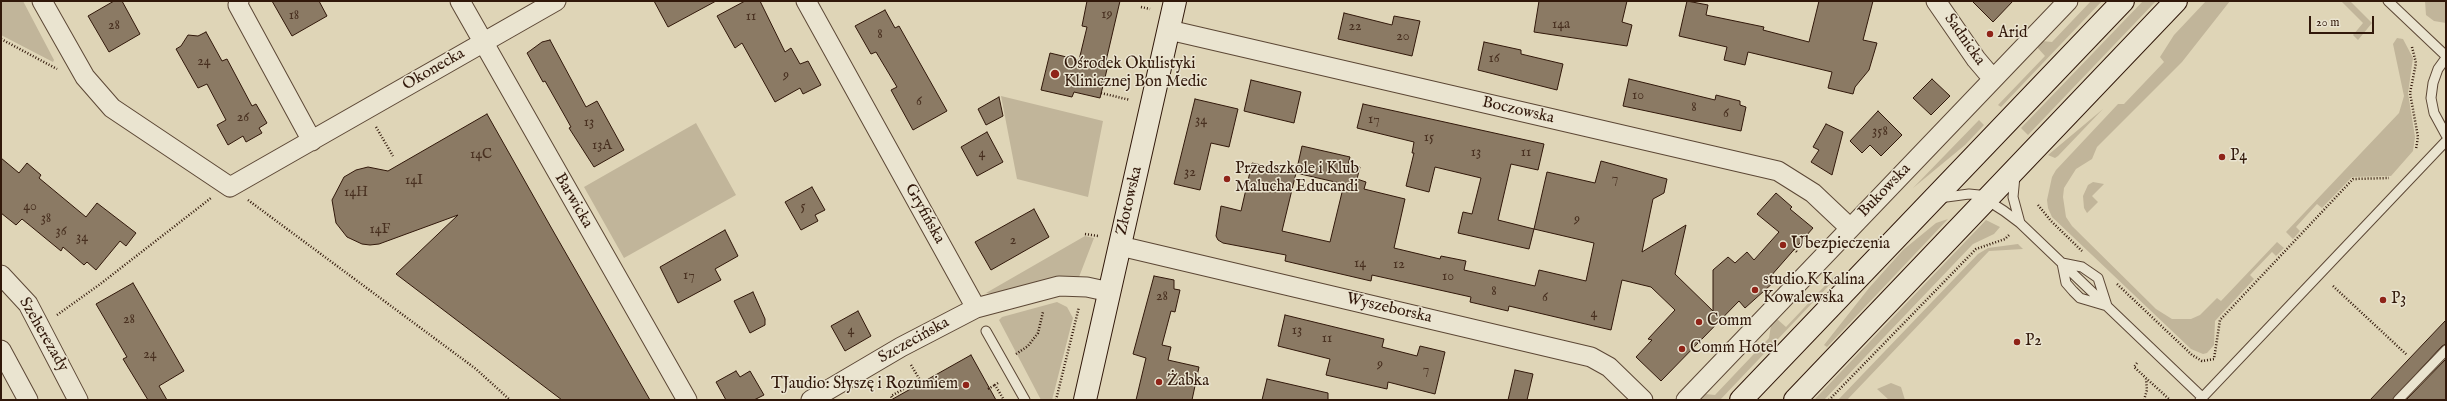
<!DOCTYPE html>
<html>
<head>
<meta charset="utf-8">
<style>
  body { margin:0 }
  #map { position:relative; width:2447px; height:401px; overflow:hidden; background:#dfd5b7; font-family:"IM FELL English",serif }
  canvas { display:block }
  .frame { position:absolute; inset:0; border:2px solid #31180a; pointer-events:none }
  .scale { position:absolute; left:2309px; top:16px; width:65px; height:18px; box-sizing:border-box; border:2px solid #31180a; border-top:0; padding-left:5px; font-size:12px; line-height:14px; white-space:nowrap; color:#31180a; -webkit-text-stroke:3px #eae4d0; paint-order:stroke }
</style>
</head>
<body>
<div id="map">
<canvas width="2447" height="401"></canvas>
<div class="frame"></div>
<div class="scale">20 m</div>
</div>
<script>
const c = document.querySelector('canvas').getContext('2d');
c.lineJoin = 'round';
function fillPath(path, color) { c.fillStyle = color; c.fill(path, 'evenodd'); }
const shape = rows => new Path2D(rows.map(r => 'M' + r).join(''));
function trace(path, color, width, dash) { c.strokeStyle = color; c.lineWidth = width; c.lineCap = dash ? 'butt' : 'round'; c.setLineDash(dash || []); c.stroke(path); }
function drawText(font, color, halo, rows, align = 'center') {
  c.font = font + ' "IM FELL English",serif'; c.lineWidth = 3; c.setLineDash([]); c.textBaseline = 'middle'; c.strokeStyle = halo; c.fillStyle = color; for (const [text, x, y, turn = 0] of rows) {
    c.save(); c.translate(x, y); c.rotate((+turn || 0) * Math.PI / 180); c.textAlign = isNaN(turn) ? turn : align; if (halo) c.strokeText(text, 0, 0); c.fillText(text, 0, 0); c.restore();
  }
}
fillPath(shape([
  [1,1,23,1,54,60,53,62,1,35],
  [2091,1,2102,1,2001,107,1998,105,2045,56,2036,46,2042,41,2052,42],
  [2143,1,2156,1,2028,135,2021,128],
  [2206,1,2230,1,2182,62,2097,147,2092,159,2076,169,2064,188,2063,197,2066,217,2072,226,2156,309,2172,319,2191,319,2200,315,2217,298,2221,301,2277,242,2284,248,2276,256,2272,252,2250,275,2254,279,2215,321,2214,345,2207,353,2203,354,2191,349,2052,217,2048,208,2047,200,2052,177,2056,170,2118,104,2124,104,2164,62,2160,57,2174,35],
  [2341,1,2350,1,2372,23,2358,40,2353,35,2363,23],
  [2425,1,2446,1,2446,23,2434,21,2426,15],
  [2397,38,2403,39,2413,58,2408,93,2415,137,2413,151,2391,176,2352,177,2322,208,2317,204,2296,227,2300,231,2293,239,2286,232,2399,113,2404,96,2393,44],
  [1001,96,1103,121,1088,197,1017,179],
  [2103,109,2058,156,2055,158,2048,155],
  [1979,120,1984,125,1965,145,1913,188],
  [696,123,736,195,624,258,584,187],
  [2093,182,2104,184,2092,196,2098,202,2087,213,2084,208,2083,196,2088,185],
  [1948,219,1827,347,1824,345,1869,288,1903,250,1936,223],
  [1986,220,2000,227,1994,234,1973,244,1824,400,1814,400],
  [1085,236,1094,238,1079,277,1039,281,993,294,986,293],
  [2018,244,2023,249,1989,251,1847,400,1838,400,1978,254,1988,248],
  [1835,275,1837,277,1720,400,1701,400,1705,394,1715,395,1769,338,1771,325,1777,319,1786,327],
  [1057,302,1067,307,1073,318,1052,400,1041,400,999,320,1002,317],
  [1891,383,1901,387,1905,400,1889,400,1877,389]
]), '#c1b59a');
const building = shape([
  [114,1,122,1,140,34,109,52,88,16,114,1],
  [272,1,319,1,327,16,292,36,272,1],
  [654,1,716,1,668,27,654,1],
  [745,1,760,1,785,52,791,48,800,64,808,61,821,85,803,94,800,88,775,102,742,43,735,48,717,16,745,1],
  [1087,1,1120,1,1106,61,1109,61,1100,98,1074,92,1072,97,1041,90,1050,53,1079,60,1087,27,1082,26,1087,1],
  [1539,1,1627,1,1622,22,1632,25,1627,46,1534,32,1539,1],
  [1687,1,1708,5,1706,15,1764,27,1763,30,1809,42,1819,1,1873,1,1863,40,1877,43,1869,70,1855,87,1853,94,1828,88,1832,72,1748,52,1745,65,1724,60,1727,47,1679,36,1687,1],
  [1972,1,2013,1,1993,22,1972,1],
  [885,10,895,28,899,26,947,111,913,130,891,90,897,87,876,52,871,54,855,26,885,10],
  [1344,13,1392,25,1394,16,1420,21,1412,56,1338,39,1344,13],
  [206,32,222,61,227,59,252,106,256,104,267,123,259,128,262,133,246,142,243,136,228,145,217,125,226,120,207,84,198,88,176,49,181,46,188,35,198,36,206,32],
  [550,40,586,107,597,101,624,150,594,167,569,128,571,127,566,118,545,81,543,82,527,53,542,42,550,40],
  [1484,42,1521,50,1521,54,1563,64,1557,90,1478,70,1484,42],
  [1629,79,1715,100,1716,95,1740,101,1740,105,1746,107,1741,131,1623,106,1629,79],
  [1932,79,1950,96,1931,115,1913,98,1932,79],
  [1251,80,1301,92,1294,123,1244,111,1251,80],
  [999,97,1003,116,986,125,978,109,999,97],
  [1195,99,1238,109,1229,147,1211,143,1200,190,1174,184,1195,99],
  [1363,104,1544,144,1538,170,1511,164,1498,220,1534,229,1547,172,1595,183,1601,161,1667,179,1664,193,1653,199,1642,252,1686,225,1675,274,1713,311,1713,270,1728,257,1735,263,1747,252,1754,260,1779,232,1757,214,1776,193,1792,207,1790,209,1813,228,1770,277,1774,282,1745,308,1739,301,1661,381,1636,357,1652,340,1648,339,1675,310,1651,287,1622,280,1611,330,1509,306,1508,311,1470,302,1471,297,1372,275,1371,281,1285,261,1286,255,1223,243,1218,240,1216,236,1221,206,1241,211,1252,163,1296,173,1282,231,1330,242,1344,184,1296,173,1302,146,1350,157,1348,164,1360,167,1357,179,1366,182,1364,189,1405,199,1394,248,1440,259,1441,256,1466,261,1464,270,1535,286,1539,270,1586,281,1594,243,1534,229,1529,249,1458,233,1463,212,1472,214,1481,178,1435,167,1429,192,1406,186,1414,153,1412,153,1414,142,1357,128,1363,104],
  [1878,111,1902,135,1881,156,1870,145,1862,153,1850,141,1878,111],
  [487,114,552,229,650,400,562,400,396,274,458,215,379,244,370,245,362,244,347,237,336,223,332,200,344,177,356,170,368,167,388,171,487,114],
  [1826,124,1843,132,1832,175,1811,162,1819,150,1813,147,1826,124],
  [987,132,1003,162,977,176,961,147,987,132],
  [1,158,19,173,27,163,41,175,39,178,86,217,97,203,136,233,126,246,120,241,96,270,87,262,84,265,63,247,61,251,22,219,16,225,1,213,1,158],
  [812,187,825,210,815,215,818,221,801,230,785,202,812,187],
  [1034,209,1049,237,991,270,975,242,1034,209],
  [725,230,738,256,715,269,721,280,678,303,660,267,725,230],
  [1154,276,1174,280,1174,289,1180,290,1175,312,1171,311,1162,345,1171,347,1168,360,1199,367,1192,400,1136,400,1146,358,1133,354,1154,276],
  [133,283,184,371,159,386,167,400,148,400,123,359,127,357,96,304,133,283],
  [753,292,765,319,765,325,750,333,734,301,753,292],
  [858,311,871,336,845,351,831,326,858,311],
  [1285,315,1384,339,1382,347,1417,356,1420,346,1445,352,1435,394,1388,382,1387,389,1326,375,1330,359,1278,346,1285,315],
  [2446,320,2446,344,2442,346,2392,400,2370,400,2446,320],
  [971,355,996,400,891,400,971,355],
  [2446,359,2446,400,2406,400,2446,359],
  [1515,370,1533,374,1527,400,1508,400,1515,370],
  [736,371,740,377,750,371,764,395,754,400,726,400,716,382,736,371],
  [1267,379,1328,393,1328,400,1262,400,1267,379]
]);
fillPath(building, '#8b7a64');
trace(building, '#31180a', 1);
const lane = shape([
  [2388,1,2446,56],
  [2446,58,2438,69,2433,83,2431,98,2434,113,2446,135],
  [2015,176,2013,197,2020,223],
  [1939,198,1969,194,1979,195,2004,211,2020,223,2203,398],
  [2062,263,2082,267,2098,278,2107,306,2080,298,2073,291,2066,283,2062,263],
  [986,331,1025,400],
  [2200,400,2446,141],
  [2398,400,2446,350]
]);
const street = shape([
  [42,1,85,77,112,108,230,187,556,1],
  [239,1,238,5,312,141],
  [460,1,687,400],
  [806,1,976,308],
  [1936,1,1976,59,1993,79],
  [1169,30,1778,171,1813,193,1850,228],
  [1120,246,1591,357,1609,367,1643,400],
  [1,275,28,304,78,400],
  [1,350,28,400],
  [811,400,901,347,976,308,1059,286,1087,287,1110,292],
  [1686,400,2068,1]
]);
const secondary = shape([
  [1085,400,1175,1],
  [1741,400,2123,1],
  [1795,400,2176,1]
]);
trace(lane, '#5c4735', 11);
trace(street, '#5c4735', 21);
trace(secondary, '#31180a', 24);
trace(shape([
  [1141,7,1150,9],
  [1,39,57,69],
  [2412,47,2416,63,2410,93,2418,137,2416,149],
  [1101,93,1130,100],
  [376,127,393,156],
  [248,200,476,369,510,400],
  [2038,205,2051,221,2082,251],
  [1085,234,1098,236],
  [1794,249,1798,253],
  [2117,284,2192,355,2202,361,2214,359,2220,320,2353,179,2389,178],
  [2333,286,2407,355],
  [57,315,99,285,211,198],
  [1016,354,1028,346,1038,333,1043,312],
  [2137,363,2134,367,2170,400],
  [911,365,920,380],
  [998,383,995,385,1004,400],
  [988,389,995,385],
  [893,400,891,396,920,380,922,385],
  [1056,400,1079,307],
  [1829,400,1976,249,2005,239,2010,234],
  [2144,400,2147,390,2146,379]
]), '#31180a', 2.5, [1, 2]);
trace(lane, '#eae4d0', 9);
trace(street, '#eae4d0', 19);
trace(secondary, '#eae4d0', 22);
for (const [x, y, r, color] of [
  [1990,34,4,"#8f2418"],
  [1055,74,5,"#8f2418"],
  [2222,157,4,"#8f2418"],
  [1227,179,4,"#8f2418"],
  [1783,245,4,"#8f2418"],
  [1755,290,4,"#8f2418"],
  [2383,300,4,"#8f2418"],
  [1699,322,4,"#8f2418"],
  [2017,342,4,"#8f2418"],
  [1682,349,4,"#8f2418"],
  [1159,382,4,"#8f2418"],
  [966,385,4,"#8f2418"]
]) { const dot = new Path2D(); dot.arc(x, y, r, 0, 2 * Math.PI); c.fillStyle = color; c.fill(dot); trace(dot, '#eae4d0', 1.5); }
drawText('14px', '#483020', null, [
  ["19",1107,15],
  ["18",294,16],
  ["11",751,17],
  ["14a",1561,25],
  ["28",114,26],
  ["22",1355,27],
  ["8",880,35],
  ["20",1403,37],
  ["16",1494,59],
  ["24",204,62],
  ["9",786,76],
  ["10",1638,96],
  ["6",919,102],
  ["8",1694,108],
  ["6",1726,114],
  ["26",243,118],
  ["17",1374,120],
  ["34",1201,121],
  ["13",589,123],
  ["358",1880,132],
  ["15",1429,138],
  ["13A",602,146],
  ["13",1476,153],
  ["11",1526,153],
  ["4",982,154],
  ["14C",481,155],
  ["32",1190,173],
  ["7",1615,179],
  ["14I",414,181],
  ["14H",356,193],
  ["40",30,207],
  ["5",803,207],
  ["38",46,219],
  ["9",1577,220],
  ["14F",380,230],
  ["36",61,232],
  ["34",82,238],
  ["2",1013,241],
  ["14",1360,264],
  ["12",1399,265],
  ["17",689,276],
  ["10",1448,277],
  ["8",1494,292],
  ["28",1162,297],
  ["6",1545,298],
  ["4",1594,314],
  ["28",129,320],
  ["4",851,331],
  ["13",1297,331],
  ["11",1327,339],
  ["24",150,355],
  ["9",1380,365],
  ["7",1426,370]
]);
drawText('16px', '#31180a', '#eae4d0', [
  ["Arid",1998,34],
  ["Ośrodek Okulistyki",1064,65],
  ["Klinicznej Bon Medic",1064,83],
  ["P4",2230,157],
  ["Przedszkole i Klub",1235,170],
  ["Malucha Educandi",1235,188],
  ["Ubezpieczenia",1791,245],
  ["studio.K Kalina",1763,281],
  ["Kowalewska",1763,299],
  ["P3",2391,300],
  ["Comm",1707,322],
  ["P2",2025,342],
  ["Comm Hotel",1690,349],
  ["Żabka",1167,382],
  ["TJaudio: Słyszę i Rozumiem",958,385,"right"]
], 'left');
drawText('16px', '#31180a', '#eae4d0', [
  ["Sadnicka",1964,40,55],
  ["Okonecka",434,70,-30],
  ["Boczowska",1518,111,13],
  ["Bukowska",1885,191,-46],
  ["Barwicka",573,201,60],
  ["Złotowska",1130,201,-77],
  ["Gryfińska",924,214,61],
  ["Wyszeborska",1389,309,13],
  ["Szeherezady",43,335,60],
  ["Szczecińska",914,341,-29]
]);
</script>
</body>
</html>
